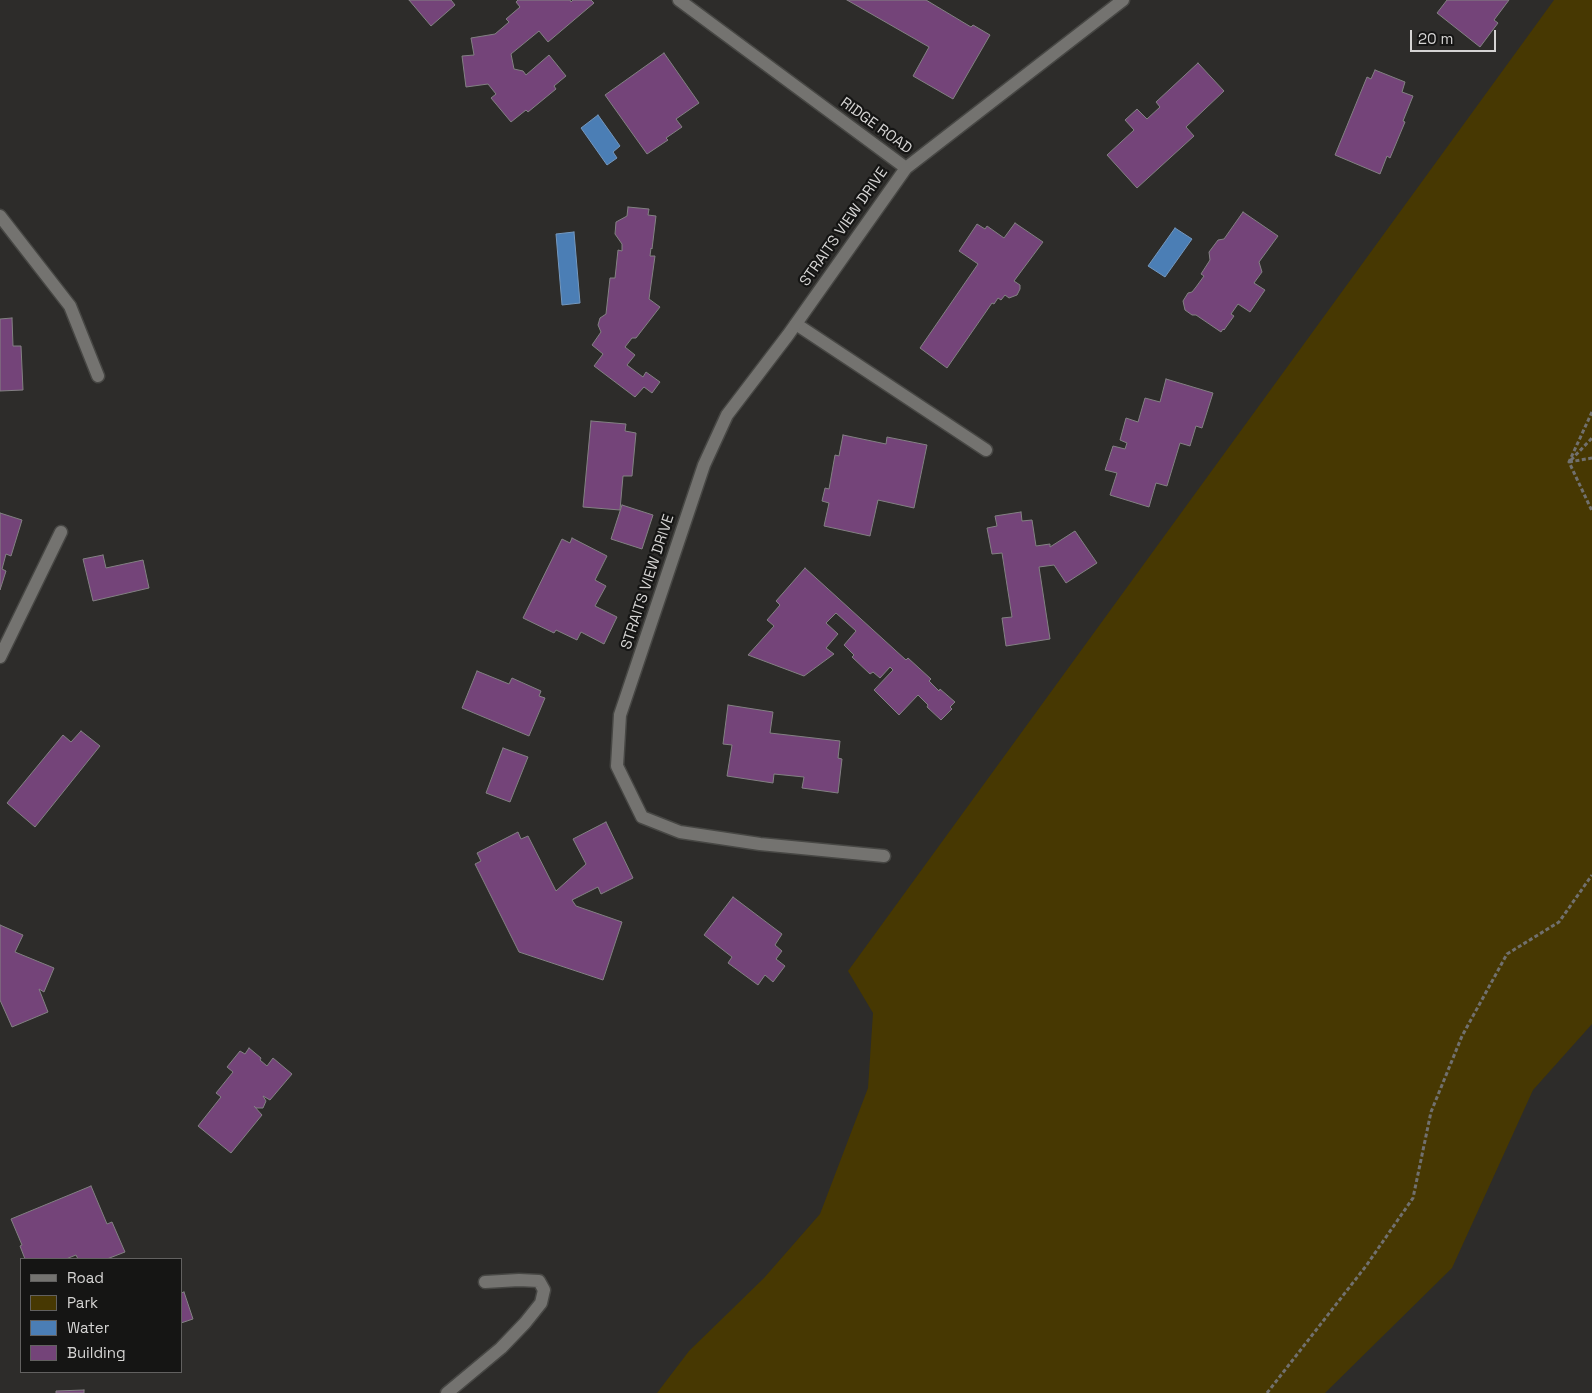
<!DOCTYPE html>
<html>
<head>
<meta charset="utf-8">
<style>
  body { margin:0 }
  #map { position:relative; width:1592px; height:1393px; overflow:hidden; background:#2d2c2a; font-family:"Space Grotesk",sans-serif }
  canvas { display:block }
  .legend { position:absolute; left:20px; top:1258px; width:162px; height:115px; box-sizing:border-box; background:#151514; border:1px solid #626160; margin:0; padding:6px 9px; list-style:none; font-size:15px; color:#d5d4d3 }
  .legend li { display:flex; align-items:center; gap:10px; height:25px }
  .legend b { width:25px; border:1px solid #626160 }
  .scale { position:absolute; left:1410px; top:30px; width:86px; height:22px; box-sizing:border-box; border:2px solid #d5d4d3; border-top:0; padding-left:6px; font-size:15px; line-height:18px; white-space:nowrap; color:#d5d4d3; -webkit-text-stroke:4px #151514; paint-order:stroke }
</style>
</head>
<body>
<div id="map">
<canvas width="1592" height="1393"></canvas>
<ul class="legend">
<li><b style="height:6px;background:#747370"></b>Road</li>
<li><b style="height:14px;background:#473802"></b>Park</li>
<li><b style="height:14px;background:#4b7eb5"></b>Water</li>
<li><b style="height:14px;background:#744479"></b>Building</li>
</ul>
<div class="scale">20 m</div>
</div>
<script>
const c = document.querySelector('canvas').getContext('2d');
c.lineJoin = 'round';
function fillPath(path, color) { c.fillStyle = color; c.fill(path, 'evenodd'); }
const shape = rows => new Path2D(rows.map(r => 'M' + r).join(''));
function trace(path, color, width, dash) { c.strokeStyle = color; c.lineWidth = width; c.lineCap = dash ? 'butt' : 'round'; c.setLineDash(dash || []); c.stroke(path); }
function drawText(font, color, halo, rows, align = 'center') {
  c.font = font + ' "Space Grotesk",sans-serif'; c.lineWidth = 4.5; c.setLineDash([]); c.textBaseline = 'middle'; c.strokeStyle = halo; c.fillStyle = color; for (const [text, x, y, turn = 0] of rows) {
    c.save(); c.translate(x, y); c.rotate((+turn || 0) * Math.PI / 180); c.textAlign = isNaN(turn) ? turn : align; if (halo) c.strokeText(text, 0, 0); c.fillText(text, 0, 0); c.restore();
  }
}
fillPath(shape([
  [1554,0,1592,0,1592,1024,1533,1090,1452,1268,1325,1393,657,1393,689,1351,764,1278,820,1214,868,1088,873,1013,848,971]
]), '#473802');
const water = shape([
  [598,115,620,146,613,152,617,158,607,165,581,128,598,115],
  [1175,228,1192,239,1165,277,1148,266,1175,228],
  [574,232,580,303,562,305,556,234,574,232]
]);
fillPath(water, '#4b7eb5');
trace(water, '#7498be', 1);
const building = shape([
  [409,0,451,0,455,5,431,26,409,0],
  [518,0,570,0,571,2,573,0,591,0,594,3,548,42,539,31,511,54,514,69,523,71,526,75,549,55,566,76,554,86,556,89,528,112,526,110,511,122,491,98,496,94,488,84,466,87,462,56,474,55,471,38,495,34,509,22,506,19,520,7,516,2,518,0],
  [847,0,926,0,971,27,973,25,990,35,953,99,913,76,929,47,847,0],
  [1447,0,1509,0,1494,20,1498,23,1480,47,1437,13,1447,0],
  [664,53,699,103,676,119,682,127,666,138,668,140,647,154,605,95,664,53],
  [1198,63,1224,91,1186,127,1194,136,1137,188,1107,155,1134,130,1125,120,1137,109,1147,119,1160,107,1156,102,1198,63],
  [1375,70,1405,82,1402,92,1413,96,1403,121,1405,122,1390,158,1387,156,1380,174,1335,155,1367,77,1371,79,1375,70],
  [628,207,649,209,648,215,656,216,652,249,651,248,650,256,655,256,649,299,660,307,636,338,632,338,625,347,635,355,627,365,643,377,646,372,660,382,652,393,644,387,635,397,594,366,603,354,592,345,601,332,598,325,600,318,606,314,610,278,615,278,618,250,622,251,622,244,615,234,616,222,627,216,628,207],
  [1243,212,1278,236,1259,262,1262,272,1254,283,1265,290,1250,312,1238,304,1231,314,1234,316,1224,330,1223,329,1221,332,1196,315,1192,315,1185,310,1183,301,1188,293,1192,292,1196,287,1204,276,1201,274,1210,260,1209,252,1218,240,1224,239,1243,212],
  [1015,223,1043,242,1014,281,1020,285,1020,289,1017,295,1009,298,1005,295,1001,300,998,298,994,304,992,303,947,368,920,348,978,264,959,251,977,224,985,229,987,226,1004,238,1015,223],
  [12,318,13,346,21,346,23,390,0,391,0,319,12,318],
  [1166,379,1213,393,1202,428,1196,426,1190,446,1180,443,1167,486,1156,483,1149,507,1110,495,1117,473,1105,470,1113,446,1125,449,1127,443,1120,440,1126,418,1138,422,1145,398,1160,402,1166,379],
  [591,421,626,424,625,431,636,433,632,476,623,476,620,510,583,507,591,421],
  [843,435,886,444,887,437,927,445,914,508,878,500,870,536,824,526,829,503,822,501,825,488,829,489,835,455,839,456,843,435],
  [622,505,653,515,642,549,611,539,622,505],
  [1021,512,1022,521,1032,520,1036,546,1050,544,1050,547,1075,531,1097,563,1066,583,1054,565,1039,567,1050,639,1006,646,1002,618,1012,617,1002,553,992,554,987,528,997,526,995,516,1021,512],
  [0,513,22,520,11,556,6,554,2,569,6,571,0,590,0,513],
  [572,538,607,556,595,580,606,586,595,606,617,617,604,644,581,632,577,640,556,630,554,633,523,618,562,539,570,543,572,538],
  [103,555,106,568,143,560,149,588,93,601,83,559,103,555],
  [805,568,906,660,908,658,931,679,929,681,939,691,940,689,955,702,950,707,952,709,941,720,927,707,928,705,918,695,899,715,874,690,893,670,890,667,880,678,873,672,870,674,852,657,854,655,844,645,856,631,836,613,826,623,838,634,826,648,834,654,804,676,748,655,774,626,767,620,780,605,776,601,805,568],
  [477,671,509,684,512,678,541,691,539,696,545,698,529,736,462,708,477,671],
  [728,705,773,712,770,733,840,741,838,758,842,759,838,793,802,788,804,777,774,774,773,783,727,776,732,745,723,744,728,705],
  [81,731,100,746,35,827,7,803,63,735,71,742,81,731],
  [503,748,528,757,510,802,486,793,503,748],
  [606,822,633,878,601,894,598,887,572,900,576,906,622,922,603,980,519,952,475,864,481,861,477,853,518,832,521,839,528,836,556,891,586,864,573,839,606,822],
  [733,897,782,934,775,945,782,951,776,959,785,966,773,982,765,975,758,985,728,963,732,957,704,935,733,897],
  [0,925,23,935,15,952,54,968,44,992,39,989,48,1012,12,1027,0,1000,0,925],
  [249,1048,261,1058,260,1060,267,1066,273,1058,292,1074,270,1100,263,1096,266,1101,263,1108,256,1108,254,1106,262,1115,231,1153,198,1126,221,1097,216,1093,233,1072,227,1067,240,1051,245,1054,249,1048],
  [91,1186,107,1224,112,1222,125,1252,107,1259,78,1259,76,1255,66,1259,25,1259,20,1246,22,1245,11,1219,91,1186],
  [184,1292,193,1319,181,1323,181,1293,184,1292],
  [84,1390,84,1393,56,1393,56,1391,84,1390]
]);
fillPath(building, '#744479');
trace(building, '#838183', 1);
const lane = shape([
  [796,324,986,450],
  [447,1393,501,1348,525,1323,541,1303,544,1290,539,1281,519,1280,485,1282]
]);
const street = shape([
  [679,0,906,168],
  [0,216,70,306,98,376],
  [0,657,61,532],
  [884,856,760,844,680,832,642,817,617,766,620,715,704,465,727,415,788,335,906,168,1123,0]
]);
trace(lane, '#474744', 15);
trace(street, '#474744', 15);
trace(shape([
  [1592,412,1569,462,1592,511],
  [1571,460,1592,438],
  [1569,462,1592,458],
  [1267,1393,1366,1266,1413,1198,1431,1112,1462,1036,1507,954,1559,922,1592,875]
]), '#71706e', 3, [4, 2.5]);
trace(lane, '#747370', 12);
trace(street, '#747370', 12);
drawText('15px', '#d5d4d3', '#151514', [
  ["RIDGE ROAD",876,126,36],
  ["STRAITS VIEW DRIVE",844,227,-55],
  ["STRAITS VIEW DRIVE",648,582,-72]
]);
</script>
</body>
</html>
